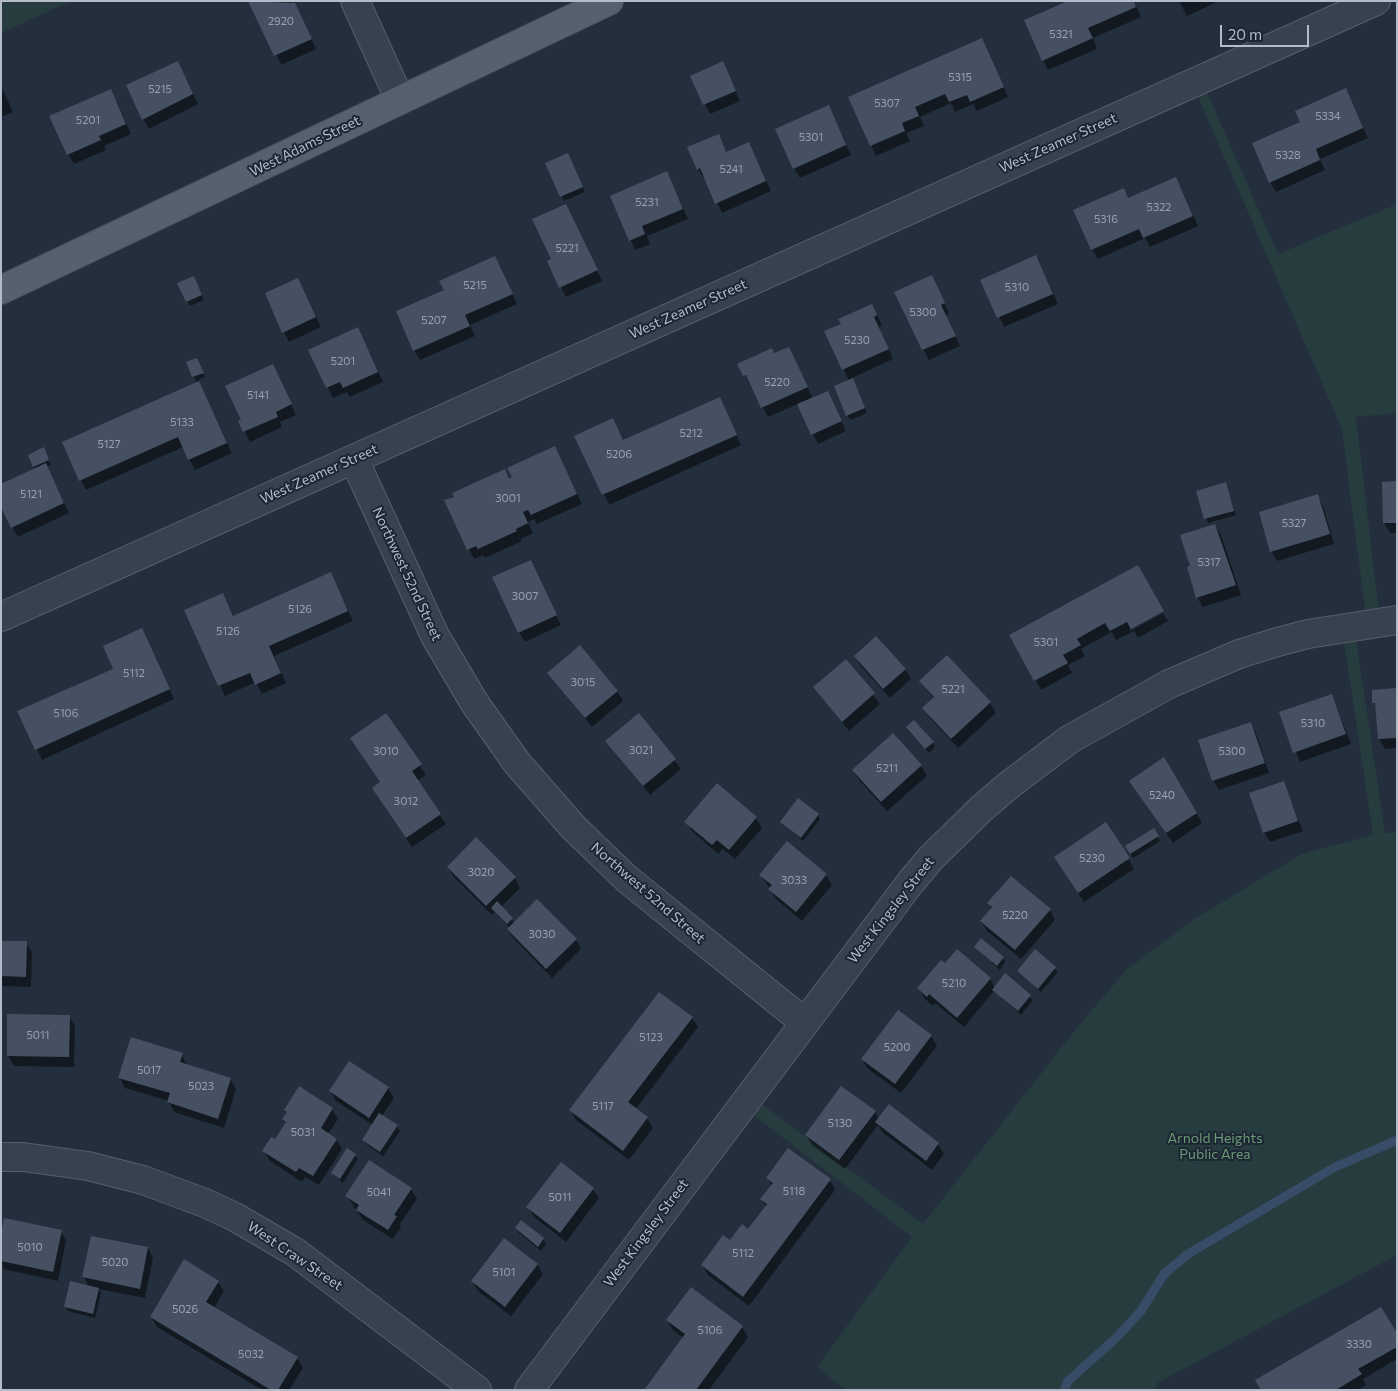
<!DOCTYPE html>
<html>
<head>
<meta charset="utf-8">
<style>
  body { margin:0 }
  #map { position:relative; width:1398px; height:1391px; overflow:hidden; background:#242f3e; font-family:Commissioner,sans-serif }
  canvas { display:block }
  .frame { position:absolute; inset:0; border:2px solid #b4bcc9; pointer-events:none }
  .scale { position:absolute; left:1220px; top:25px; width:89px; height:22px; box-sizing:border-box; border:2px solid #b4bcc9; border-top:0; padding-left:6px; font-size:15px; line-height:18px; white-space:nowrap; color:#b4bcc9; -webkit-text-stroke:4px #1d2633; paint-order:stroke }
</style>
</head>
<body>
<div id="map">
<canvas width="1398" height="1391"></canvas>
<div class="frame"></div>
<div class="scale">20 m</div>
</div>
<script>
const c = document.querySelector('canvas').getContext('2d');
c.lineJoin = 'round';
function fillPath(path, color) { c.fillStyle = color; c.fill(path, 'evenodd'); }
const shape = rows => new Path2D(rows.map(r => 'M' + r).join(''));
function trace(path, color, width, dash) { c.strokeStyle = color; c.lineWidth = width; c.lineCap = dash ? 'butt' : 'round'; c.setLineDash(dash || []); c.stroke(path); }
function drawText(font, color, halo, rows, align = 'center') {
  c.font = font + ' Commissioner,sans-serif'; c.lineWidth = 4; c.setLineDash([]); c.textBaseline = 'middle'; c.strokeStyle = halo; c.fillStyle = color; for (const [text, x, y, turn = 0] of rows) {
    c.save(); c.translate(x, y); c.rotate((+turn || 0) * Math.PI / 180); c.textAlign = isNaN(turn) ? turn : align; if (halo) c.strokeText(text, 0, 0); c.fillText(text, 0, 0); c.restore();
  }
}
fillPath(shape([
  [1,1,71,1,1,33],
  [1201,79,1278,254,1397,204,1397,413,1356,417,1380,622,1367,624,1342,429,1192,83],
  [1354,626,1385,833,1397,832,1397,1255,1157,1383,1156,1390,846,1390,817,1367,912,1237,742,1106,749,1095,923,1224,1076,1029,1127,969,1196,918,1302,854,1373,835,1342,628]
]), '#263c3f');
fillPath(shape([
  [250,1,291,1,300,14,316,49,281,65],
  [1072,1,1134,1,1141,17,1093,38,1097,49,1048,70,1043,60],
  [1179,1,1219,1,1187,16],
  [982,40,1008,97,977,111,973,104,955,112,951,103,920,117,924,126,906,133,910,141,876,156,850,98],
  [177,62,198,104,149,129,143,119],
  [728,73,740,101,710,114,692,76],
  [1,86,13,112,1,117],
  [1345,90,1368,138,1320,159,1325,170,1276,192,1270,182,1302,123],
  [116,100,131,134,104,146,106,150,74,164,68,154],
  [828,107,851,155,800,178,794,168],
  [718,136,727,153,749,143,771,191,722,213,706,178,704,179,698,169],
  [570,159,585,192,564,201,547,163],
  [667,173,688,219,647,236,650,244,635,250,612,197],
  [1181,188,1198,226,1150,247,1145,238,1098,259,1092,249,1124,189,1129,199],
  [582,238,602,281,566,297,561,287],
  [1036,256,1058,304,1004,327,982,281],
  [495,257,517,304,470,325,475,336,420,360,414,350,445,291],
  [298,280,321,327,289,342,284,332],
  [196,282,204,300,190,306,187,301],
  [937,287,949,314,946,315,960,346,929,360,895,293],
  [877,315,882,326,879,327,893,359,852,378,867,413,850,420,847,415,849,381,826,331],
  [363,339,383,382,350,397,347,392,333,398,310,350],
  [774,354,794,358,813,399,828,392,846,431,818,444,798,404,768,417,739,364],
  [188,363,199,364,205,377,198,380,232,453,195,470,183,447,86,490,63,443,197,383],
  [278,375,296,415,280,422,282,427,250,442,240,422],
  [720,398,741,445,609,505,576,437,613,419,624,441],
  [555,448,582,504,537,524,534,519,528,522,533,533,521,539,522,541,485,558,483,555,474,559,446,501,504,470,510,480],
  [46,453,51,465,47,466,69,513,18,537,12,527,36,470,34,466],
  [1397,482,1397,533,1390,533,1384,523,1383,483],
  [1225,483,1236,515,1208,523,1197,491],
  [1318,496,1323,506,1334,544,1277,561,1271,551],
  [1215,525,1221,535,1241,595,1203,607,1197,597,1191,567],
  [531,561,561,625,525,642,519,632],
  [336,584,353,621,274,656,286,683,262,694,256,682,225,696,186,610,228,604,234,617],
  [1162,610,1130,628,1130,631,1163,613,1168,621,1138,638,1134,631,1116,640,1112,632,1081,649,1085,656,1068,665,1072,673,1041,690,1010,636],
  [142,630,174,699,42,760,19,712,114,670],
  [855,656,905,669,911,679,890,698,861,666],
  [947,657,990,703,996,713,958,748,930,718,924,708,934,699,920,681],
  [846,661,880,704,849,731,815,687],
  [549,673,617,691,623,701,592,727],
  [1397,690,1397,748,1385,749,1379,739,1377,709,1374,703],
  [1332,695,1351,744,1300,762,1281,713],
  [386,715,426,775,417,781,446,824,412,847,379,798,381,783,351,739],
  [638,715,681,769,650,795,607,741],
  [1251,723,1256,733,1269,773,1219,790,1213,780],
  [910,732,933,743,935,747,929,753],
  [893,735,921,766,927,776,887,811,859,780,853,770],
  [1164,759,1202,823,1173,843,1130,781],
  [1283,782,1303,831,1270,842,1264,832],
  [818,815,820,819,803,841,781,822],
  [756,818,762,828,735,859,723,849,718,854,692,831,686,822],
  [1154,830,1160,841,1133,858,1126,847],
  [787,843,826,875,832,885,802,921,776,899,761,875],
  [1129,859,1134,869,1084,902,1061,867],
  [448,867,515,878,520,888,501,907,515,923,576,939,581,949,552,978,514,939,508,930,510,928,495,912,492,915,454,877],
  [989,904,1050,910,1055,920,1021,959,987,931,981,921,992,909],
  [1,942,26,943,32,952,31,987,1,986],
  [975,947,1003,958,1005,962,1000,970],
  [957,951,990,979,995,988,1005,975,1033,1000,1021,1015,994,991,964,1027,935,1003,933,1006,924,998,919,988],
  [1035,951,1058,972,1041,992,1019,971],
  [898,1011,931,1036,937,1046,901,1093,868,1069,862,1059],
  [9,1015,69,1016,75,1026,74,1067,14,1066,8,1056],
  [692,1018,698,1027,636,1109,647,1118,653,1128,629,1160,576,1120,571,1110],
  [182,1054,187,1066,231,1080,236,1089,224,1128,174,1112,169,1101,125,1088,120,1078],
  [388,1088,394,1098,382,1116,397,1126,400,1131,383,1156,366,1144,363,1140,373,1125,336,1101,330,1091],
  [332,1109,338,1119,328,1134,336,1139,342,1149,319,1185,305,1177,302,1182,270,1161,264,1151,275,1140,286,1124,283,1119,287,1113,285,1110],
  [875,1112,879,1119,938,1144,944,1154,932,1170,882,1132,878,1125,845,1169,812,1145,806,1135],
  [347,1149,358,1159,343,1183,332,1173],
  [768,1178,830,1180,835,1190,749,1306,708,1275,702,1265,730,1242,748,1231,766,1207,762,1199,772,1185],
  [411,1189,417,1199,400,1224,401,1227,393,1239,363,1220,347,1196],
  [593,1189,599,1198,566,1242,534,1217,528,1207],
  [521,1222,543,1239,546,1244,541,1251,519,1233,516,1228],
  [61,1231,66,1241,58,1281,3,1269,1,1239],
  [148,1248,153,1258,145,1298,98,1289,101,1293,95,1318,68,1311,65,1307,89,1287,84,1277],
  [537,1264,543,1274,511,1316,478,1291,472,1281],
  [218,1282,224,1291,214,1308,297,1358,303,1368,289,1390,262,1390,157,1327,151,1317],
  [691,1288,742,1327,748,1337,709,1390,645,1390,683,1338,673,1330,667,1320],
  [1397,1336,1397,1359,1363,1379,1366,1385,1358,1390,1262,1390]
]), '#0007');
trace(shape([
  [1064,1390,1068,1381,1116,1338,1141,1311,1164,1274,1188,1254,1333,1168,1397,1140]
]), '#394c67', 9);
fillPath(shape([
  [248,1,295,3,312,39,274,56],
  [1068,1,1134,1,1136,7,1088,28,1093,38,1042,61,1024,20],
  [982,38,1004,87,970,102,967,95,949,102,945,94,931,100,915,107,919,116,902,123,905,131,870,146,848,97],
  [178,61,193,94,142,120,126,85],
  [723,61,736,91,703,105,690,76],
  [1346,88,1363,128,1316,149,1320,160,1269,183,1252,143,1300,122,1295,111],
  [111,89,126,124,99,136,101,140,67,155,49,116],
  [829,105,846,145,793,169,775,129],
  [719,134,726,152,749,142,766,181,715,204,700,168,697,170,687,147],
  [568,153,583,187,560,197,545,163],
  [667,171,683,209,642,226,645,234,629,241,610,196],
  [1176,177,1193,216,1143,238,1139,229,1091,250,1073,210,1124,188,1128,198],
  [566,204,598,270,559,288,547,261,551,259,532,219],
  [1036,255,1053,294,997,318,980,280],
  [495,256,513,294,465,315,470,326,413,351,396,311,444,290,439,281],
  [932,275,945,303,941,305,956,336,922,350,894,292],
  [194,276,202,295,186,302,177,283],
  [298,278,316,317,282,333,265,293],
  [872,304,877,315,874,317,889,349,842,370,824,331,841,324,838,319],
  [358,327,378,372,343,388,340,382,326,388,308,350],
  [789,347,808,387,761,408,746,375,743,376,737,364,772,348,774,353],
  [197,358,204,373,192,377,186,362],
  [273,364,292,404,276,412,278,417,243,432,238,421,241,420,225,386],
  [853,378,865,408,846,416,834,386],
  [199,381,227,443,188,460,178,437,79,481,62,442],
  [828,391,842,421,811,435,797,404],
  [720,397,737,435,602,495,574,436,613,418,623,440],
  [555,446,577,494,531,515,528,510,523,512,528,523,516,529,517,531,478,549,476,546,467,550,444,500,454,497,452,493,505,469,509,479,512,477,507,468],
  [44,447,49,460,33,467,28,455],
  [46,463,64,503,11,528,1,507,1,484],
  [1397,481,1397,523,1383,523,1382,482],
  [1226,482,1234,511,1204,519,1196,491],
  [1318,494,1330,534,1270,552,1259,512],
  [1215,524,1236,585,1196,598,1187,567,1190,566,1180,535],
  [531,560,557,615,518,633,492,577],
  [1138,565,1164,611,1131,629,1127,622,1110,631,1105,623,1077,639,1081,645,1063,655,1068,663,1034,681,1009,635],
  [331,572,348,611,269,646,281,673,255,685,250,673,218,686,184,610,223,593,233,616],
  [142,628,170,689,35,750,17,711,113,669,103,646],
  [876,636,906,669,883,689,854,656],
  [580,645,618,691,585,718,547,673],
  [947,655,991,702,951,739,922,708,934,697,919,681],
  [846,659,875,693,842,722,813,687],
  [1397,688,1397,738,1378,739,1375,703,1372,703,1372,690],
  [1332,694,1346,734,1293,753,1279,712],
  [386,713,422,764,412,771,441,814,406,838,372,788,380,782,350,738],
  [639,713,676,759,643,786,605,741],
  [914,720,934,742,925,749,906,727],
  [1251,722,1265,763,1212,781,1198,740],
  [893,733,922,765,881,802,852,770],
  [1164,757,1197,813,1166,833,1129,781],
  [1284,781,1298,821,1263,833,1249,793],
  [717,783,757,817,729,850,717,840,712,845,684,822],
  [798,798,819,814,801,838,780,822],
  [1106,822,1130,858,1078,893,1054,857],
  [1154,828,1159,836,1130,854,1125,846],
  [476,837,516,877,486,906,447,867],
  [787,841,827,874,796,912,768,889,772,885,759,875],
  [1011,876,1051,909,1015,950,980,921,992,907,987,903],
  [537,899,577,939,546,969,507,929],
  [497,901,513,918,507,924,491,908],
  [981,938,1004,957,997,966,974,947],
  [1,941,27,941,26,977,1,976],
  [957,949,991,978,957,1018,929,994,927,997,917,988,941,960,945,963],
  [1035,949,1056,967,1038,989,1017,971],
  [1005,973,1031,995,1018,1011,992,990],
  [659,992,693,1017,628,1102,648,1117,623,1151,569,1110],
  [898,1010,932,1035,895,1084,861,1059],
  [7,1014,70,1015,69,1057,7,1056],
  [131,1037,183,1053,180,1062,231,1078,218,1119,167,1102,170,1093,118,1078],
  [349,1061,389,1087,369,1118,329,1091],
  [299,1086,333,1108,321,1128,337,1139,313,1176,299,1168,296,1172,262,1151,271,1137,275,1139,286,1122,282,1119,287,1112,284,1110],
  [841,1086,876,1111,839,1160,805,1135],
  [889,1104,939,1143,926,1161,875,1122],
  [379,1113,398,1125,380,1152,362,1140],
  [347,1148,356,1154,340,1179,331,1173],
  [788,1148,831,1179,743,1297,701,1265,723,1235,730,1240,742,1224,748,1229,767,1204,760,1199,773,1183,766,1178],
  [369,1160,412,1188,394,1215,397,1216,388,1230,356,1210,359,1205,345,1196],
  [561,1162,594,1188,560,1233,526,1207],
  [4,1218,62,1230,53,1272,1,1261,1,1233],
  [521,1220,544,1238,538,1247,515,1228],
  [91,1236,148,1247,140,1289,82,1277],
  [504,1238,538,1264,505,1307,471,1281],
  [184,1259,219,1281,206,1302,298,1357,278,1390,271,1390,150,1317],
  [70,1281,99,1288,93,1314,64,1307],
  [691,1287,743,1326,696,1390,644,1390,685,1334,666,1320],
  [1381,1307,1397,1333,1397,1347,1358,1369,1362,1374,1336,1390,1261,1390,1255,1380]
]), '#455162');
const minor = shape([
  [355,1,400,100],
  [354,459,435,636,474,702,517,763,573,827,627,879,804,1022],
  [1,617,1376,1],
  [1,1157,23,1157,88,1166,143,1180,205,1203,235,1217,295,1252,477,1390],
  [529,1390,910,883,931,858,981,809,1009,785,1070,739,1169,684,1239,654,1274,643,1308,634,1397,620]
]);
const major = shape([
  [1,290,609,1]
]);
trace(minor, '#565f6c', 30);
trace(major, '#414a57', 30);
trace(minor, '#38414e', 28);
trace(major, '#56606e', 28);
drawText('11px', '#98a1af', null, [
  ["2920",281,21],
  ["5321",1061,34],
  ["5315",960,77],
  ["5215",160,89],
  ["5307",887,103],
  ["5334",1328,116],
  ["5201",88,120],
  ["5301",811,137],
  ["5328",1288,155],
  ["5241",731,169],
  ["5231",647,202],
  ["5322",1159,207],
  ["5316",1106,219],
  ["5221",567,248],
  ["5215",475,285],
  ["5310",1017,287],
  ["5300",923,312],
  ["5207",434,320],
  ["5230",857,340],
  ["5201",343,361],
  ["5220",777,382],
  ["5141",258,395],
  ["5133",182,422],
  ["5212",691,433],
  ["5127",109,444],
  ["5206",619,454],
  ["5121",31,494],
  ["3001",508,498],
  ["5327",1294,523],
  ["5317",1209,562],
  ["3007",525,596],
  ["5126",300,609],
  ["5126",228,631],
  ["5301",1046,642],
  ["5112",134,673],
  ["3015",583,682],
  ["5221",953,689],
  ["5106",66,713],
  ["5310",1313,723],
  ["3021",641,750],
  ["3010",386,751],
  ["5300",1232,751],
  ["5211",887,768],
  ["5240",1162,795],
  ["3012",406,801],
  ["5230",1092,858],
  ["3020",481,872],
  ["3033",794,880],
  ["5220",1015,915],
  ["3030",542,934],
  ["5210",954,983],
  ["5011",38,1035],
  ["5123",651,1037],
  ["5200",897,1047],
  ["5017",149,1070],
  ["5023",201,1086],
  ["5117",603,1106],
  ["5130",840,1123],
  ["5031",303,1132],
  ["5118",794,1191],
  ["5041",379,1192],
  ["5011",560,1197],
  ["5010",30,1247],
  ["5112",743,1253],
  ["5020",115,1262],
  ["5101",504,1272],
  ["5026",185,1309],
  ["5106",710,1330],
  ["3330",1359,1344],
  ["5032",251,1354]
]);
drawText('14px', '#b4bcc9', '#1d2633', [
  ["West Zeamer Street",1058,143,-24],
  ["West Adams Street",305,146,-26],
  ["West Zeamer Street",688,309,-24],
  ["West Zeamer Street",319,474,-24],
  ["Northwest 52nd Street",407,574,65],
  ["Northwest 52nd Street",648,893,41],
  ["West Kingsley Street",891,910,-52],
  ["West Kingsley Street",646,1233,-53],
  ["West Craw Street",295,1256,34]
]);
drawText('14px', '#6b9a76', '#1d2633', [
  ["Arnold Heights",1215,1138],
  ["Public Area",1215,1154]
]);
</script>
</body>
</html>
